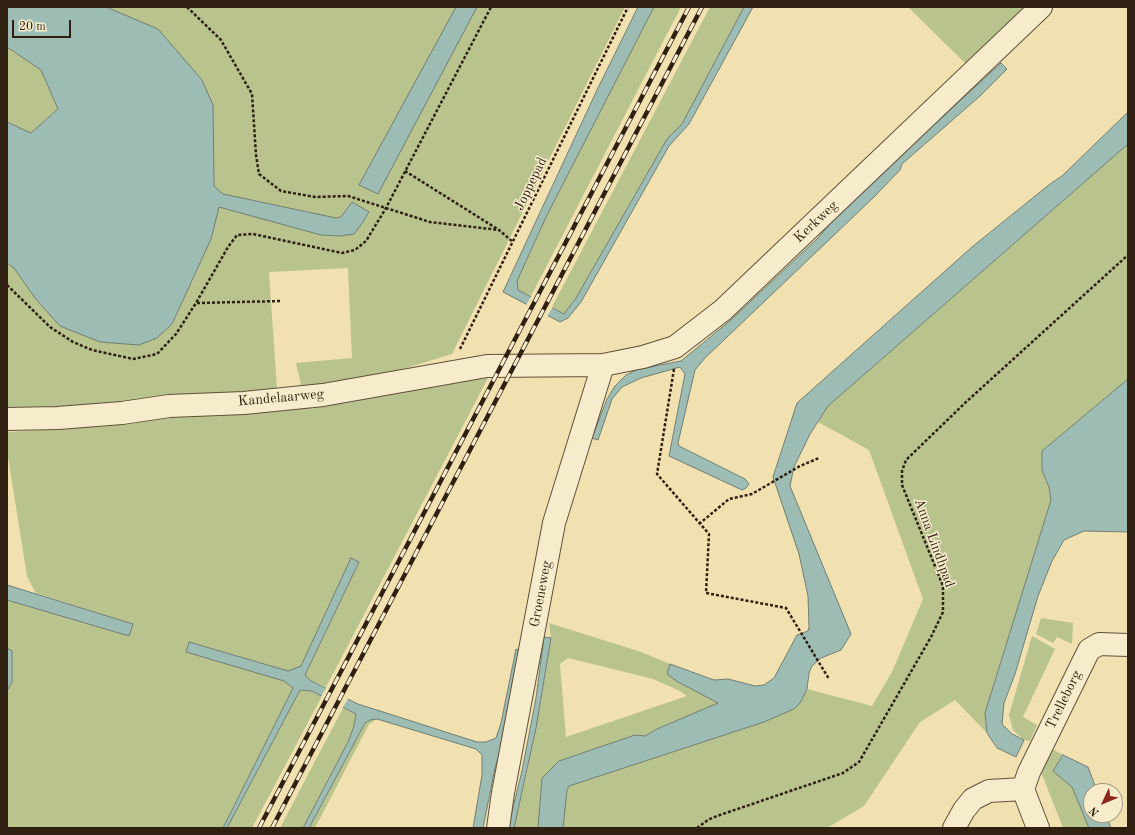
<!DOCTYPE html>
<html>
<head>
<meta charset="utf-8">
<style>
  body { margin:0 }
  #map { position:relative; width:1135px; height:835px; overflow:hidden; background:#f1e1b0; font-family:"Old Standard TT",serif }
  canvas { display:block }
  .frame { position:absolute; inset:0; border:8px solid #302012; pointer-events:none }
  .north { position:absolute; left:1083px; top:783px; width:40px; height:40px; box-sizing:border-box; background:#f6eccc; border:1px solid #a79a82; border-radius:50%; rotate:226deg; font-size:11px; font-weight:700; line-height:16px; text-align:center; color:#302012 }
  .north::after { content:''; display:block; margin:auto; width:14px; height:18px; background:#8f2418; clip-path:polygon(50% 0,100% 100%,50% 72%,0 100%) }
  .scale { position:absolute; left:12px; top:20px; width:59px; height:18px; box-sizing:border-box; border:2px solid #302012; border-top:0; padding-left:5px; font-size:12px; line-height:14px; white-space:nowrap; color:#302012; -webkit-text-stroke:3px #f6eccc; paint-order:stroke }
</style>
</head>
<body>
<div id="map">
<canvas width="1135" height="835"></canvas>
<div class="frame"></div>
<div class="north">N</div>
<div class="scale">20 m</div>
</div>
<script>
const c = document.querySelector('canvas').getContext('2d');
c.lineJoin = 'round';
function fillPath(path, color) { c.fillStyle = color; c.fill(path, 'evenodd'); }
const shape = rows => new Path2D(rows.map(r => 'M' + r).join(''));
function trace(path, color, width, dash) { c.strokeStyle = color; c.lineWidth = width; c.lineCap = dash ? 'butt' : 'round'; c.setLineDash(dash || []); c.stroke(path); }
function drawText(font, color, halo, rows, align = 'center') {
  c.font = font + ' "Old Standard TT",serif'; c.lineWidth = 3; c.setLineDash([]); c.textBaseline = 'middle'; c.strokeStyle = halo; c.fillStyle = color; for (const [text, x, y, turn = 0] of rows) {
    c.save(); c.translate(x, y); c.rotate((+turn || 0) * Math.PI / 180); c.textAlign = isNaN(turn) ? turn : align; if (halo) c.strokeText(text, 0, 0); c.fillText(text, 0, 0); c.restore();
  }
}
fillPath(shape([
  [106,7,625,7,452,354,393,372,302,389,296,363,352,358,348,268,269,272,277,389,94,407,7,408,7,263,14,268,35,298,60,326,172,324,211,239,219,206,321,235,340,236,354,234,369,212,336,218,223,194,214,186,213,105,158,29],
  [654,7,681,7,531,296,518,290,517,281,546,217],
  [710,7,744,7,682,124,667,139,576,298,564,314,552,307],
  [908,7,1025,7,966,64],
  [7,47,41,70,58,109,31,133,7,122],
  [1128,144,1128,379,1042,451,1042,470,1049,487,1051,500,985,713,987,733,955,700,920,722,864,806,827,828,563,828,567,790,569,786,764,722,794,709,800,703,807,689,872,706,892,672,923,599,869,450,818,422,828,406],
  [488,378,326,687,311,681,305,675,359,562,351,559,301,666,288,671,189,642,284,681,293,688,223,828,7,828,7,691,12,682,12,651,7,648,7,600,129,636,133,624,36,593,33,588,27,576,7,451,7,432,109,426,156,419,290,409,407,388,465,379],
  [1041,618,1073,623,1072,644,1057,637,1053,643,1036,634],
  [549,623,641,652,670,664,667,674,678,682,719,703,657,729,645,736,635,735,559,761,542,778,538,828,514,828,527,772,543,688,551,638],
  [568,658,653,679,680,691,687,696,566,737,560,664],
  [1032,636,1055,649,1023,717,1037,725,1030,741,1024,740,1013,730,1009,715],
  [300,690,312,691,322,696,252,828,227,828],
  [343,708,356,714,354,726,348,742,303,828,280,828],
  [377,719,369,724,315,828,309,828,365,723,370,720],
  [1051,748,1063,755,1053,771,1072,786,1089,828,1063,828,1041,772]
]), '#b8c38d');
const water = shape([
  [7,7,106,7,158,29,202,80,213,105,214,186,223,194,336,218,341,217,352,202,369,212,363,222,354,234,340,236,321,235,219,207,211,239,172,324,157,338,139,345,100,342,60,326,35,298,14,268,7,263,7,122,31,133,58,109,41,70,7,47,7,7],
  [456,7,477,7,378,194,359,185,456,7],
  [638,7,654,7,546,217,517,281,518,290,564,314,576,298,667,139,682,124,744,7,753,7,689,124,669,146,581,302,568,318,560,322,503,292,597,90,638,7],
  [1001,63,1007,69,980,96,902,164,900,170,873,198,705,358,695,370,678,443,679,446,745,479,749,484,746,488,742,490,669,456,685,374,680,367,641,378,622,387,612,399,598,440,592,438,607,399,615,386,626,375,639,369,681,361,731,320,818,238,836,217,891,164,1001,63],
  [1128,112,1128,144,828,406,810,434,794,467,790,486,851,634,841,650,821,658,812,666,809,673,807,689,800,703,794,709,764,722,569,786,567,790,563,828,538,828,542,778,559,761,635,735,645,736,657,729,718,703,678,682,667,674,670,664,714,680,728,679,755,686,764,685,774,678,797,635,808,631,809,627,808,596,799,554,773,477,797,403,972,247,1050,184,1062,176,1128,112],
  [1128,379,1128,532,1084,531,1064,540,1052,561,1038,596,1015,674,1004,703,1002,724,1012,734,1024,740,1016,757,997,748,987,733,985,713,1051,500,1049,487,1042,470,1042,451,1128,379],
  [351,558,359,562,305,675,311,681,358,704,477,742,486,742,496,738,501,723,516,649,521,651,504,737,495,768,483,828,473,828,482,775,482,755,476,749,377,719,370,720,365,723,309,828,303,828,348,742,354,726,356,714,312,691,300,690,227,828,223,828,293,688,284,681,186,652,189,642,288,671,301,666,351,558],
  [7,585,133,624,129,636,7,600,7,585],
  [544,637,551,638,536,728,514,828,508,828,522,771,536,698,544,637],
  [7,648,12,651,12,682,7,691,7,648],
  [1063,755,1088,767,1097,791,1091,791,1091,815,1106,815,1111,828,1089,828,1072,787,1053,771,1063,755]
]);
fillPath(water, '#9dbcb4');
trace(water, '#717e73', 1);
fillPath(shape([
  [532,295,553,306,547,317,526,305],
  [327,686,349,697,342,709,321,697]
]), '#f1e1b0');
const street = shape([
  [7,419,58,418,122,413,169,406,244,403,323,395,487,366,603,365,643,357,675,347,723,310,1041,7],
  [1023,789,1029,772,1089,650,1099,644,1128,645],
  [1023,789,1038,828],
  [498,828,503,793,554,523,603,365],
  [954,828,964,810,973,799,989,791,1023,789]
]);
trace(street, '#60503a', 24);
trace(shape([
  [187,7,221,40,252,94,256,155,259,174,281,191,315,197,348,196,430,222,499,230],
  [405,171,499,230,513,242],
  [7,285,50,327,73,342,92,350,133,359,157,354,176,334,196,303,228,247,237,235,253,234,342,253,355,250,366,241,386,208,491,7],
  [197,303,281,301],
  [460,349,628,7],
  [674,369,657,474,709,534,706,593,786,608,829,679],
  [699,524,729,499,752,494,800,466,819,458],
  [697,828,708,820,717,816,843,773,859,762,931,637,943,612,943,586,902,485,902,471,906,460,966,402,1128,255]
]), '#302012', 2.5, [3, 2]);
trace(street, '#f6eccc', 22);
const rail = shape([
  [259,828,689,7],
  [272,828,702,7]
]);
trace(rail, '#302012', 4.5);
trace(rail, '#f6eccc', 3, [9]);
drawText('14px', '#302012', '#f6eccc', [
  ["Joppepad",531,184,-64],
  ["Kerkweg",816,222,-43],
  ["Kandelaarweg",281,398,-5],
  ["Anna Lindhpad",934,543,70],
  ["Groeneweg",541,594,-79],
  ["Trelleborg",1064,700,-64]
]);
</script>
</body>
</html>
